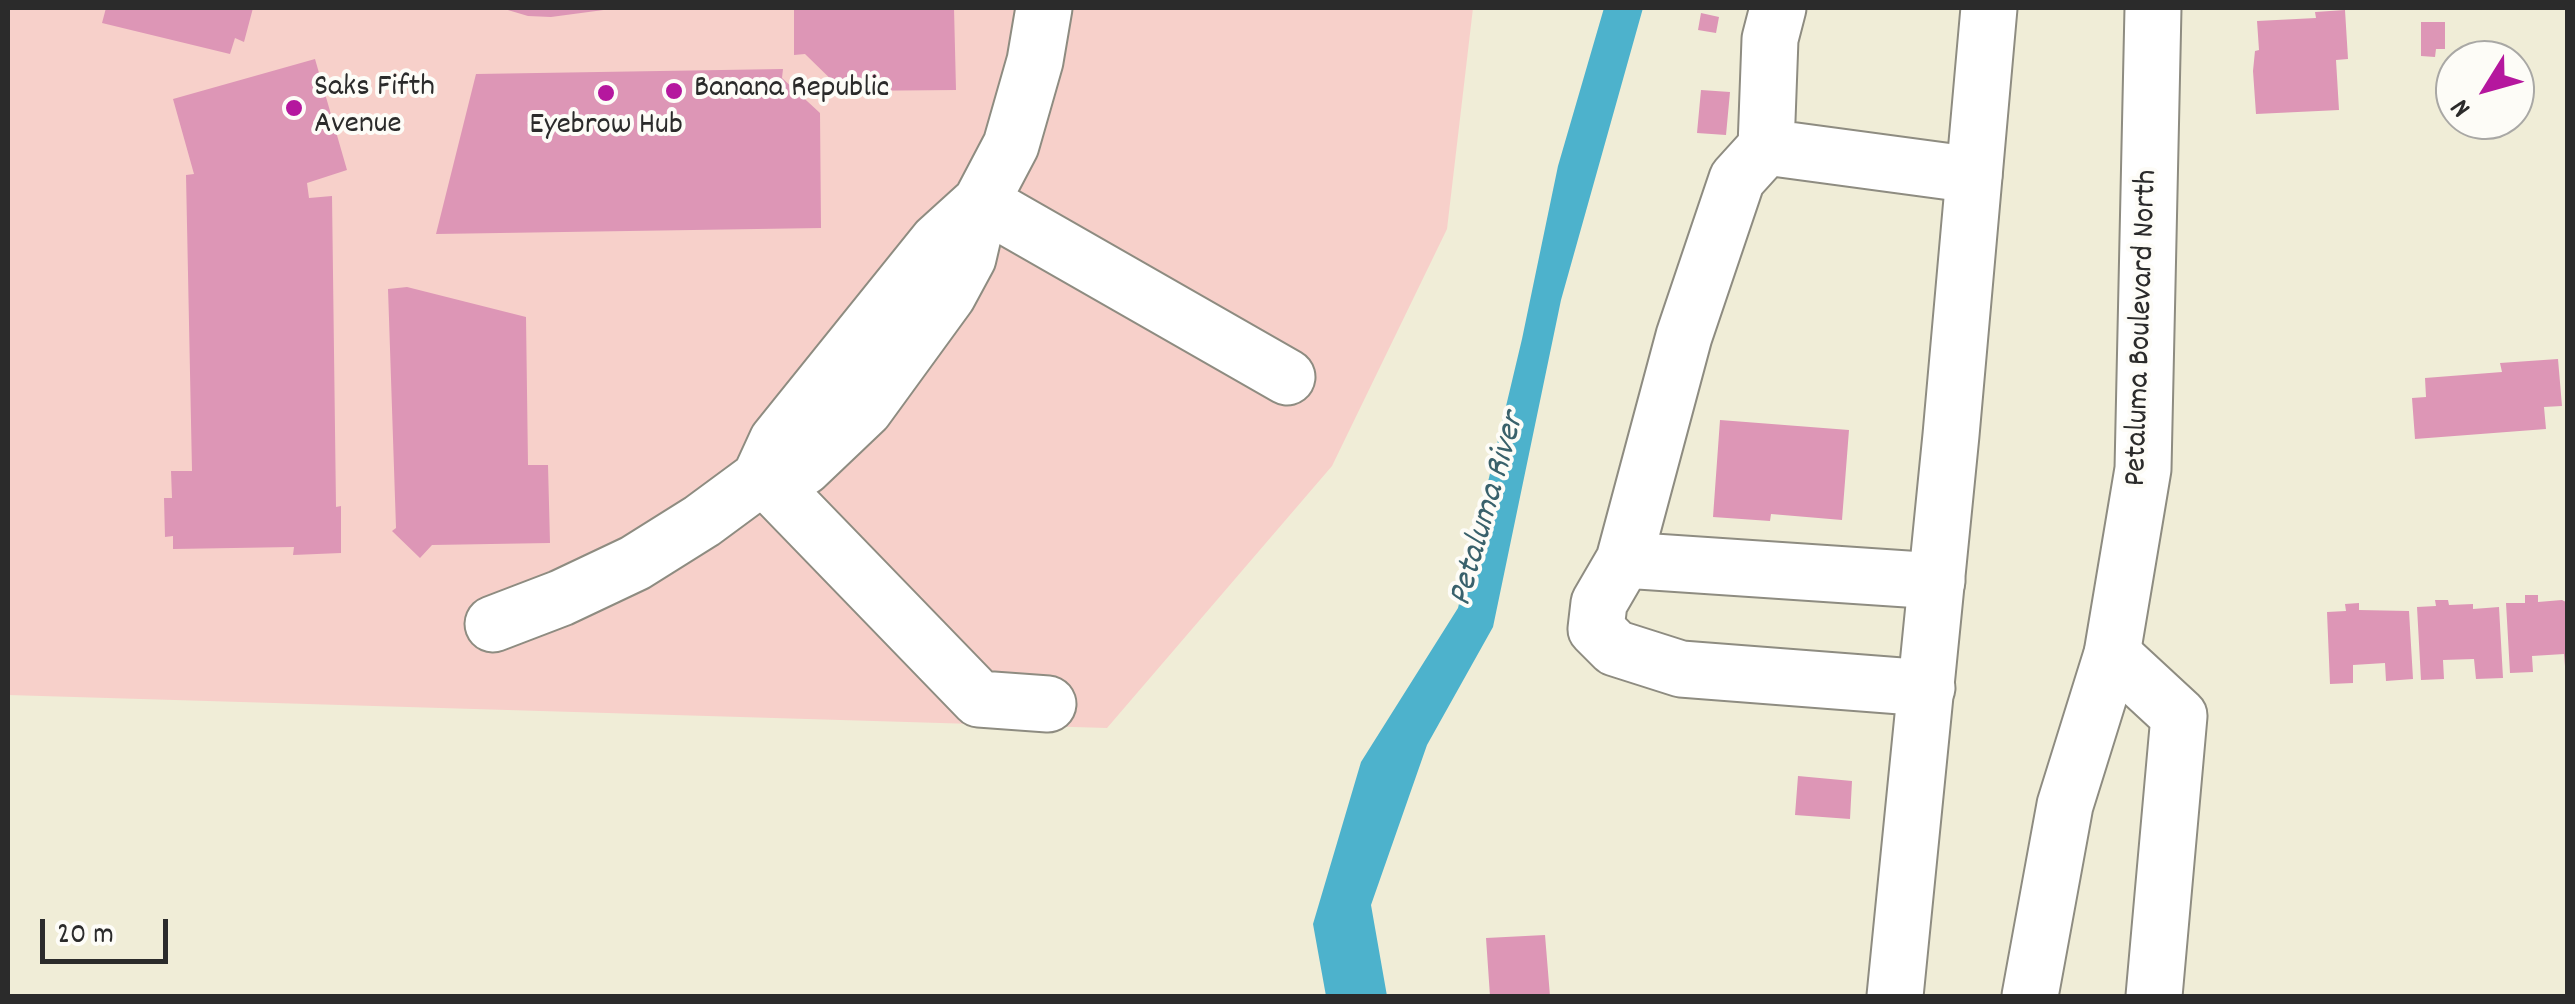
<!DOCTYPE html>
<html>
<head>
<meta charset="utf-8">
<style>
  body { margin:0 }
  #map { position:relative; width:2575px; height:1004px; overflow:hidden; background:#f0edd7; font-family:Dekko,sans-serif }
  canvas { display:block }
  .frame { position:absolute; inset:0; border:10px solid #2b2b2b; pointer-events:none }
  .north { position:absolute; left:2435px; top:40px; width:100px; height:100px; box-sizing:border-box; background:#fdfcf7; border:2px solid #a9a8a5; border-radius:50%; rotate:233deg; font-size:28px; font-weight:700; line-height:40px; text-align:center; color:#2b2b2b }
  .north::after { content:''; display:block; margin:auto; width:35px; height:45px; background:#b5179e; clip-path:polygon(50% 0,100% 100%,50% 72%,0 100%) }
  .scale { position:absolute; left:40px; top:919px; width:128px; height:45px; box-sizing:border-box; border:5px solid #2b2b2b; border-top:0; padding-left:12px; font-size:30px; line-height:35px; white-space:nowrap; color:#2b2b2b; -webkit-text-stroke:8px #fdfcf7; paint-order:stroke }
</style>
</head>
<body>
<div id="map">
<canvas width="2575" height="1004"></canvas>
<div class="frame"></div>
<div class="north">N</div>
<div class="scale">20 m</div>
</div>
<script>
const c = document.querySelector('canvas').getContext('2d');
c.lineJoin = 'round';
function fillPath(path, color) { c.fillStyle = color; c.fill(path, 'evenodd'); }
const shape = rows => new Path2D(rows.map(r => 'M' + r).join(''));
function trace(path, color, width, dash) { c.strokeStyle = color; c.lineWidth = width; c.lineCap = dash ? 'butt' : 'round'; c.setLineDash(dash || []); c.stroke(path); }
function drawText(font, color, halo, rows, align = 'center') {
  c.font = font + ' Dekko,sans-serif'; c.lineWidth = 8; c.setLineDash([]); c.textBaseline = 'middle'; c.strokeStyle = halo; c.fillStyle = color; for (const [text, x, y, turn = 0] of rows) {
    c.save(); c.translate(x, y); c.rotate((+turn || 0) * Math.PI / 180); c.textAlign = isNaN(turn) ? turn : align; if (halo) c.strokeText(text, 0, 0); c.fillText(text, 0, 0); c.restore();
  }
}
fillPath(shape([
  [8,8,1473,8,1447,229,1332,466,1107,728,8,695]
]), '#f7d0ca');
fillPath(shape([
  [1604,8,1643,8,1561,300,1493,627,1427,745,1371,905,1387,996,1326,996,1313,924,1361,762,1458,608,1522,339,1558,166]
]), '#4db2cc');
fillPath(shape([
  [106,8,253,8,244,42,235,38,230,54,102,23],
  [501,8,611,8,611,9,551,17,528,16],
  [794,8,954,8,956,90,843,91,805,54,794,55],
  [2345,10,2348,59,2336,60,2339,110,2256,114,2253,71,2255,51,2259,50,2257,21,2316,18,2315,12],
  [1701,13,1719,17,1716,33,1698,30],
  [2421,22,2445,22,2445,49,2436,49,2435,57,2421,56],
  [315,59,347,170,307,183,309,198,332,196,336,507,341,506,341,553,293,555,294,547,173,549,173,536,165,537,164,498,172,498,171,471,192,471,186,175,194,174,173,99],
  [783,69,782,78,820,113,821,228,436,234,476,74],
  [1701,90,1730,92,1726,135,1697,133],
  [407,287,526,317,528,465,548,465,550,543,432,545,420,558,392,531,396,528,388,289],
  [2558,359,2562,406,2544,407,2546,429,2415,439,2412,398,2426,397,2425,378,2502,372,2500,363],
  [1720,420,1849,430,1842,520,1771,514,1770,521,1713,517],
  [2525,595,2538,595,2538,602,2562,600,2568,603,2568,666,2565,666,2564,654,2532,656,2533,672,2510,673,2506,603,2525,603],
  [2435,600,2448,600,2449,605,2473,604,2473,609,2499,607,2503,678,2476,679,2474,659,2443,660,2444,679,2421,680,2417,607,2436,606],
  [2359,603,2359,610,2409,611,2413,679,2386,681,2385,663,2353,665,2353,683,2330,684,2327,612,2346,611,2345,604],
  [1798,776,1852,781,1850,819,1795,815],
  [1545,935,1550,996,1490,996,1486,938]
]), '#dd96b6');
const minor = shape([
  [1766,147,1770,39,1778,8],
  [981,202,1287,377],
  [763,476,979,699,1048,704],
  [760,478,777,441,938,241,981,202],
  [1624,560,1684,336,1737,179,1766,147,1974,175],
  [493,624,561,598,635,563,702,521,763,476,804,467,865,409,948,295,968,258,981,202,1011,145,1035,61,1044,8],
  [2112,654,2179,716,2154,996],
  [1927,688,1681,669,1615,648,1596,629,1599,603,1624,560,1937,581]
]);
const major = shape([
  [1895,996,1951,435,1989,8],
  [2030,996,2065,805,2112,654,2143,469,2153,8]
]);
trace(minor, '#8e8c81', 59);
trace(major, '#8e8c81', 59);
trace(minor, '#fff', 55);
trace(major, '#fff', 55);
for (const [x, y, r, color] of [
  [674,91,10,"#b5179e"],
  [606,93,10,"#b5179e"],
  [294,108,10,"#b5179e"]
]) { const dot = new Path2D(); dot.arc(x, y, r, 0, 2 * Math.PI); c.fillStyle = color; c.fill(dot); trace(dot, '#fdfcf7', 4); }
drawText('32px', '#2b2b2b', '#fdfcf7', [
  ["Saks Fifth",314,90],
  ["Avenue",314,127],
  ["Banana Republic",694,91],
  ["Eyebrow Hub",606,128,"center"]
], 'left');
drawText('32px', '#2b2b2b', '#fdfcf7', [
  ["Petaluma Boulevard North",2144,328,-88]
]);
drawText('italic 35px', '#39616b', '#fdfcf7', [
  ["Petaluma River",1490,510,-74]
]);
</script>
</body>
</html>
